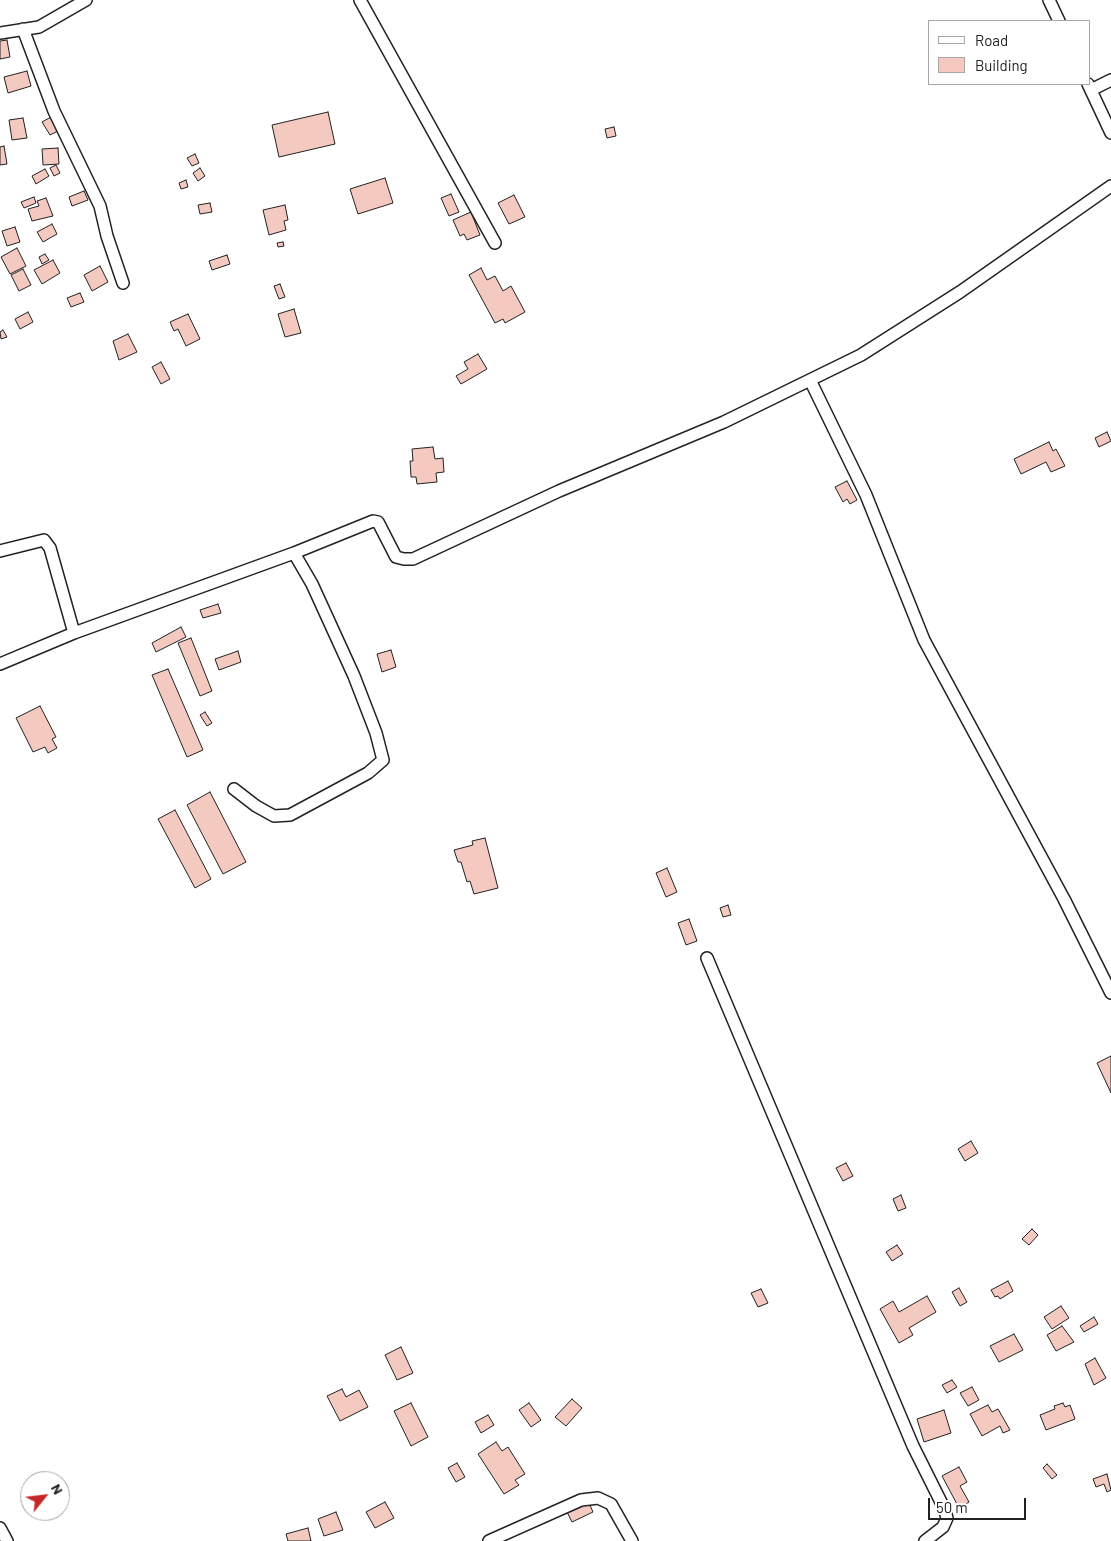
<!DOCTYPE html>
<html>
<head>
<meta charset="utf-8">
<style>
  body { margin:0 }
  #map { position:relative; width:1111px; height:1541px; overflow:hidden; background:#fff; font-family:Barlow,sans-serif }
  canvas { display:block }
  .legend { position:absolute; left:928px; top:20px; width:162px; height:65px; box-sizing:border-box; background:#fff; border:1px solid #a7a7a7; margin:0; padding:6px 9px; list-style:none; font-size:15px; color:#222 }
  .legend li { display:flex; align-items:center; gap:10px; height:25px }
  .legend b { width:25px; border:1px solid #a7a7a7 }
  .north { position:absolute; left:20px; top:1471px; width:50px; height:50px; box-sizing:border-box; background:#fff; border:1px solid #a7a7a7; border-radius:50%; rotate:61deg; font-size:14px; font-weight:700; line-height:20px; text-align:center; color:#222 }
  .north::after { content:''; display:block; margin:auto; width:18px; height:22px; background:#c62828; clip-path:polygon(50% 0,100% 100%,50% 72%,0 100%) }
  .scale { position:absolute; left:928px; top:1498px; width:98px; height:22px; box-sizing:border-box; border:2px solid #222; border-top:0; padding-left:6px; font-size:15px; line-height:18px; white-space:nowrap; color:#222; -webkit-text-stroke:4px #fff; paint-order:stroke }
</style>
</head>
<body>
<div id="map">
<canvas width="1111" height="1541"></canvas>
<ul class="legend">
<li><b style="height:6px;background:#fff"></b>Road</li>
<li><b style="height:14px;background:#f3c9c0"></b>Building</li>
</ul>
<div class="north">N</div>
<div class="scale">50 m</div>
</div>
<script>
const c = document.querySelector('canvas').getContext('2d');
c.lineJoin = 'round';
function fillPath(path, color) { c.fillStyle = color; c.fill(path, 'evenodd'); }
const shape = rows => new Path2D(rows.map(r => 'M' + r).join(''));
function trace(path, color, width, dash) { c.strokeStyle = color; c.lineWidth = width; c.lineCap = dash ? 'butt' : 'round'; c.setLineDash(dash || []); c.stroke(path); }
const building = shape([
  [7,40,10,57,0,59,0,41,7,40],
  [27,71,31,86,8,93,4,77,27,71],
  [328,112,335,144,279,157,272,125,328,112],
  [51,117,58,131,50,135,42,122,51,117],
  [23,118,27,138,12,140,9,120,23,118],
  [614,127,616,136,607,138,605,129,614,127],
  [4,146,7,164,0,165,0,147,4,146],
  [58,148,59,164,43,165,42,149,58,148],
  [195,154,199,163,192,166,187,158,195,154],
  [56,165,60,173,54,176,50,168,56,165],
  [200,168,205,176,198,181,193,173,200,168],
  [45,169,49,176,36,184,32,176,45,169],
  [385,178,393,203,358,214,350,189,385,178],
  [186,180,188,187,181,189,179,183,186,180],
  [84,191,88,200,72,206,69,197,84,191],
  [451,194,459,212,449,216,441,198,451,194],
  [514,195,525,217,509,224,498,203,514,195],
  [34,197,36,203,24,208,21,202,34,197],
  [46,198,53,216,32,221,28,209,39,206,37,201,46,198],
  [210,203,212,212,200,214,198,205,210,203],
  [285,205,288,220,284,221,286,230,269,235,263,210,285,205],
  [471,212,480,235,467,240,464,234,460,236,453,220,471,212],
  [52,224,57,234,43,242,37,232,52,224],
  [15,227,20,242,7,246,2,231,15,227],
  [283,242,284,246,278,247,277,243,283,242],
  [17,248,26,266,10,274,1,257,17,248],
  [45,254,49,260,42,264,39,257,45,254],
  [227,255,230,264,212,270,209,261,227,255],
  [53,260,60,273,42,284,34,270,53,260],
  [100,266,108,282,92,291,84,275,100,266],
  [481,268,487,280,495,276,503,291,511,286,525,312,505,323,503,319,495,323,469,275,481,268],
  [23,269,31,285,19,291,11,275,23,269],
  [280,284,285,297,279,299,274,286,280,284],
  [80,293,84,302,71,307,67,298,80,293],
  [294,309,301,333,285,337,278,314,294,309],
  [28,312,33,322,20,329,15,319,28,312],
  [188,314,200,339,186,346,178,329,174,331,170,322,188,314],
  [3,330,7,337,1,339,0,332,3,330],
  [128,334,137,352,119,360,113,341,128,334],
  [478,354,487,369,461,384,456,376,468,369,464,362,478,354],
  [161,362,170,379,161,384,152,367,161,362],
  [1107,432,1111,441,1099,447,1095,438,1107,432],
  [1049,442,1053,451,1056,449,1065,466,1051,472,1046,462,1021,474,1014,459,1049,442],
  [433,447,435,459,443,458,444,472,436,473,437,482,417,484,416,477,411,477,410,461,413,461,412,449,433,447],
  [847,481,857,500,850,504,847,499,843,502,835,487,847,481],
  [218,604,221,613,203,618,200,610,218,604],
  [181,627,186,637,156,652,152,643,181,627],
  [191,638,212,691,200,696,178,643,191,638],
  [391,650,396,667,382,672,377,654,391,650],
  [238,651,241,662,219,670,215,659,238,651],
  [168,669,203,750,187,757,152,675,168,669],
  [40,706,56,737,52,739,57,748,48,753,45,747,33,752,16,718,40,706],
  [205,712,212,723,207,726,200,715,205,712],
  [210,792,246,862,223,874,187,805,210,792],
  [175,810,211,879,195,888,158,819,175,810],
  [485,838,498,888,474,894,470,881,467,882,461,862,458,862,454,850,473,845,472,841,485,838],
  [667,868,677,892,666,897,656,873,667,868],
  [728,905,731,915,723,917,720,908,728,905],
  [689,919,697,941,686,945,678,923,689,919],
  [1111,1056,1111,1093,1097,1063,1111,1056],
  [971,1141,978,1153,965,1161,958,1149,971,1141],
  [846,1163,853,1176,843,1181,836,1168,846,1163],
  [901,1195,906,1208,898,1211,893,1199,901,1195],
  [1032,1229,1038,1235,1029,1245,1022,1239,1032,1229],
  [897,1245,903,1254,892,1261,886,1252,897,1245],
  [1008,1281,1013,1291,1000,1299,998,1296,995,1297,991,1290,1008,1281],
  [959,1288,967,1302,960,1306,952,1292,959,1288],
  [761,1289,768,1303,758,1307,751,1293,761,1289],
  [927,1296,936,1312,909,1328,913,1335,899,1343,880,1309,893,1301,899,1312,927,1296],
  [1061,1306,1069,1318,1052,1329,1044,1317,1061,1306],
  [1094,1317,1098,1324,1084,1332,1080,1326,1094,1317],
  [1062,1326,1074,1342,1056,1351,1047,1335,1062,1326],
  [1014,1334,1023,1350,999,1362,990,1346,1014,1334],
  [401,1347,413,1373,397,1380,385,1355,401,1347],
  [1095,1358,1106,1378,1094,1385,1085,1364,1095,1358],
  [952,1380,957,1387,947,1393,942,1385,952,1380],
  [972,1387,979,1400,968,1406,960,1393,972,1387],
  [342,1389,346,1397,359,1390,368,1407,340,1421,327,1396,342,1389],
  [572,1399,582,1408,566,1426,555,1417,572,1399],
  [411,1403,428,1437,411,1446,394,1411,411,1403],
  [529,1403,541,1420,531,1427,519,1410,529,1403],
  [1063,1403,1065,1407,1070,1405,1075,1419,1046,1430,1040,1415,1055,1409,1054,1406,1063,1403],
  [988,1405,992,1412,998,1409,1010,1430,1003,1433,1000,1426,982,1436,970,1414,988,1405],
  [944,1410,951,1433,924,1442,917,1419,944,1410],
  [488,1415,494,1425,481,1433,475,1422,488,1415],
  [496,1442,502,1451,508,1447,525,1474,515,1480,519,1485,504,1494,478,1454,496,1442],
  [457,1463,465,1477,456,1482,448,1468,457,1463],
  [1047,1464,1057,1475,1052,1479,1043,1468,1047,1464],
  [959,1467,967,1482,960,1486,969,1502,959,1508,942,1476,959,1467],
  [1107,1474,1111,1490,1107,1492,1104,1484,1096,1487,1093,1479,1107,1474],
  [385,1502,394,1518,375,1528,366,1512,385,1502],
  [589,1503,593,1512,572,1522,567,1512,589,1503],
  [336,1512,343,1530,324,1536,318,1519,336,1512],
  [308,1528,311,1541,288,1541,286,1534,308,1528]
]);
fillPath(building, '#f3c9c0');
trace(building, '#222', 1);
const street = shape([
  [360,0,495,243],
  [1049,0,1059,21],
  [23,29,54,111,100,206,107,236,123,283],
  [0,33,39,27,86,0],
  [1088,84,1111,133],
  [1091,90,1111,80],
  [810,380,866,495,924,640,1064,899,1111,993],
  [0,551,44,540,50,548,74,633],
  [0,664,74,633,294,553,373,521,378,522,396,557,404,559,413,559,559,491,724,422,861,355,960,292,1111,186],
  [234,789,256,806,274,816,290,815,368,773,383,760,376,733,354,676,312,584,294,553],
  [707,958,913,1446,944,1508,947,1518,943,1527,925,1541],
  [0,1528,7,1541],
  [489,1541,581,1500,598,1498,611,1504,632,1541]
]);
trace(street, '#222', 14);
trace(street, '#fff', 11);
</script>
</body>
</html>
